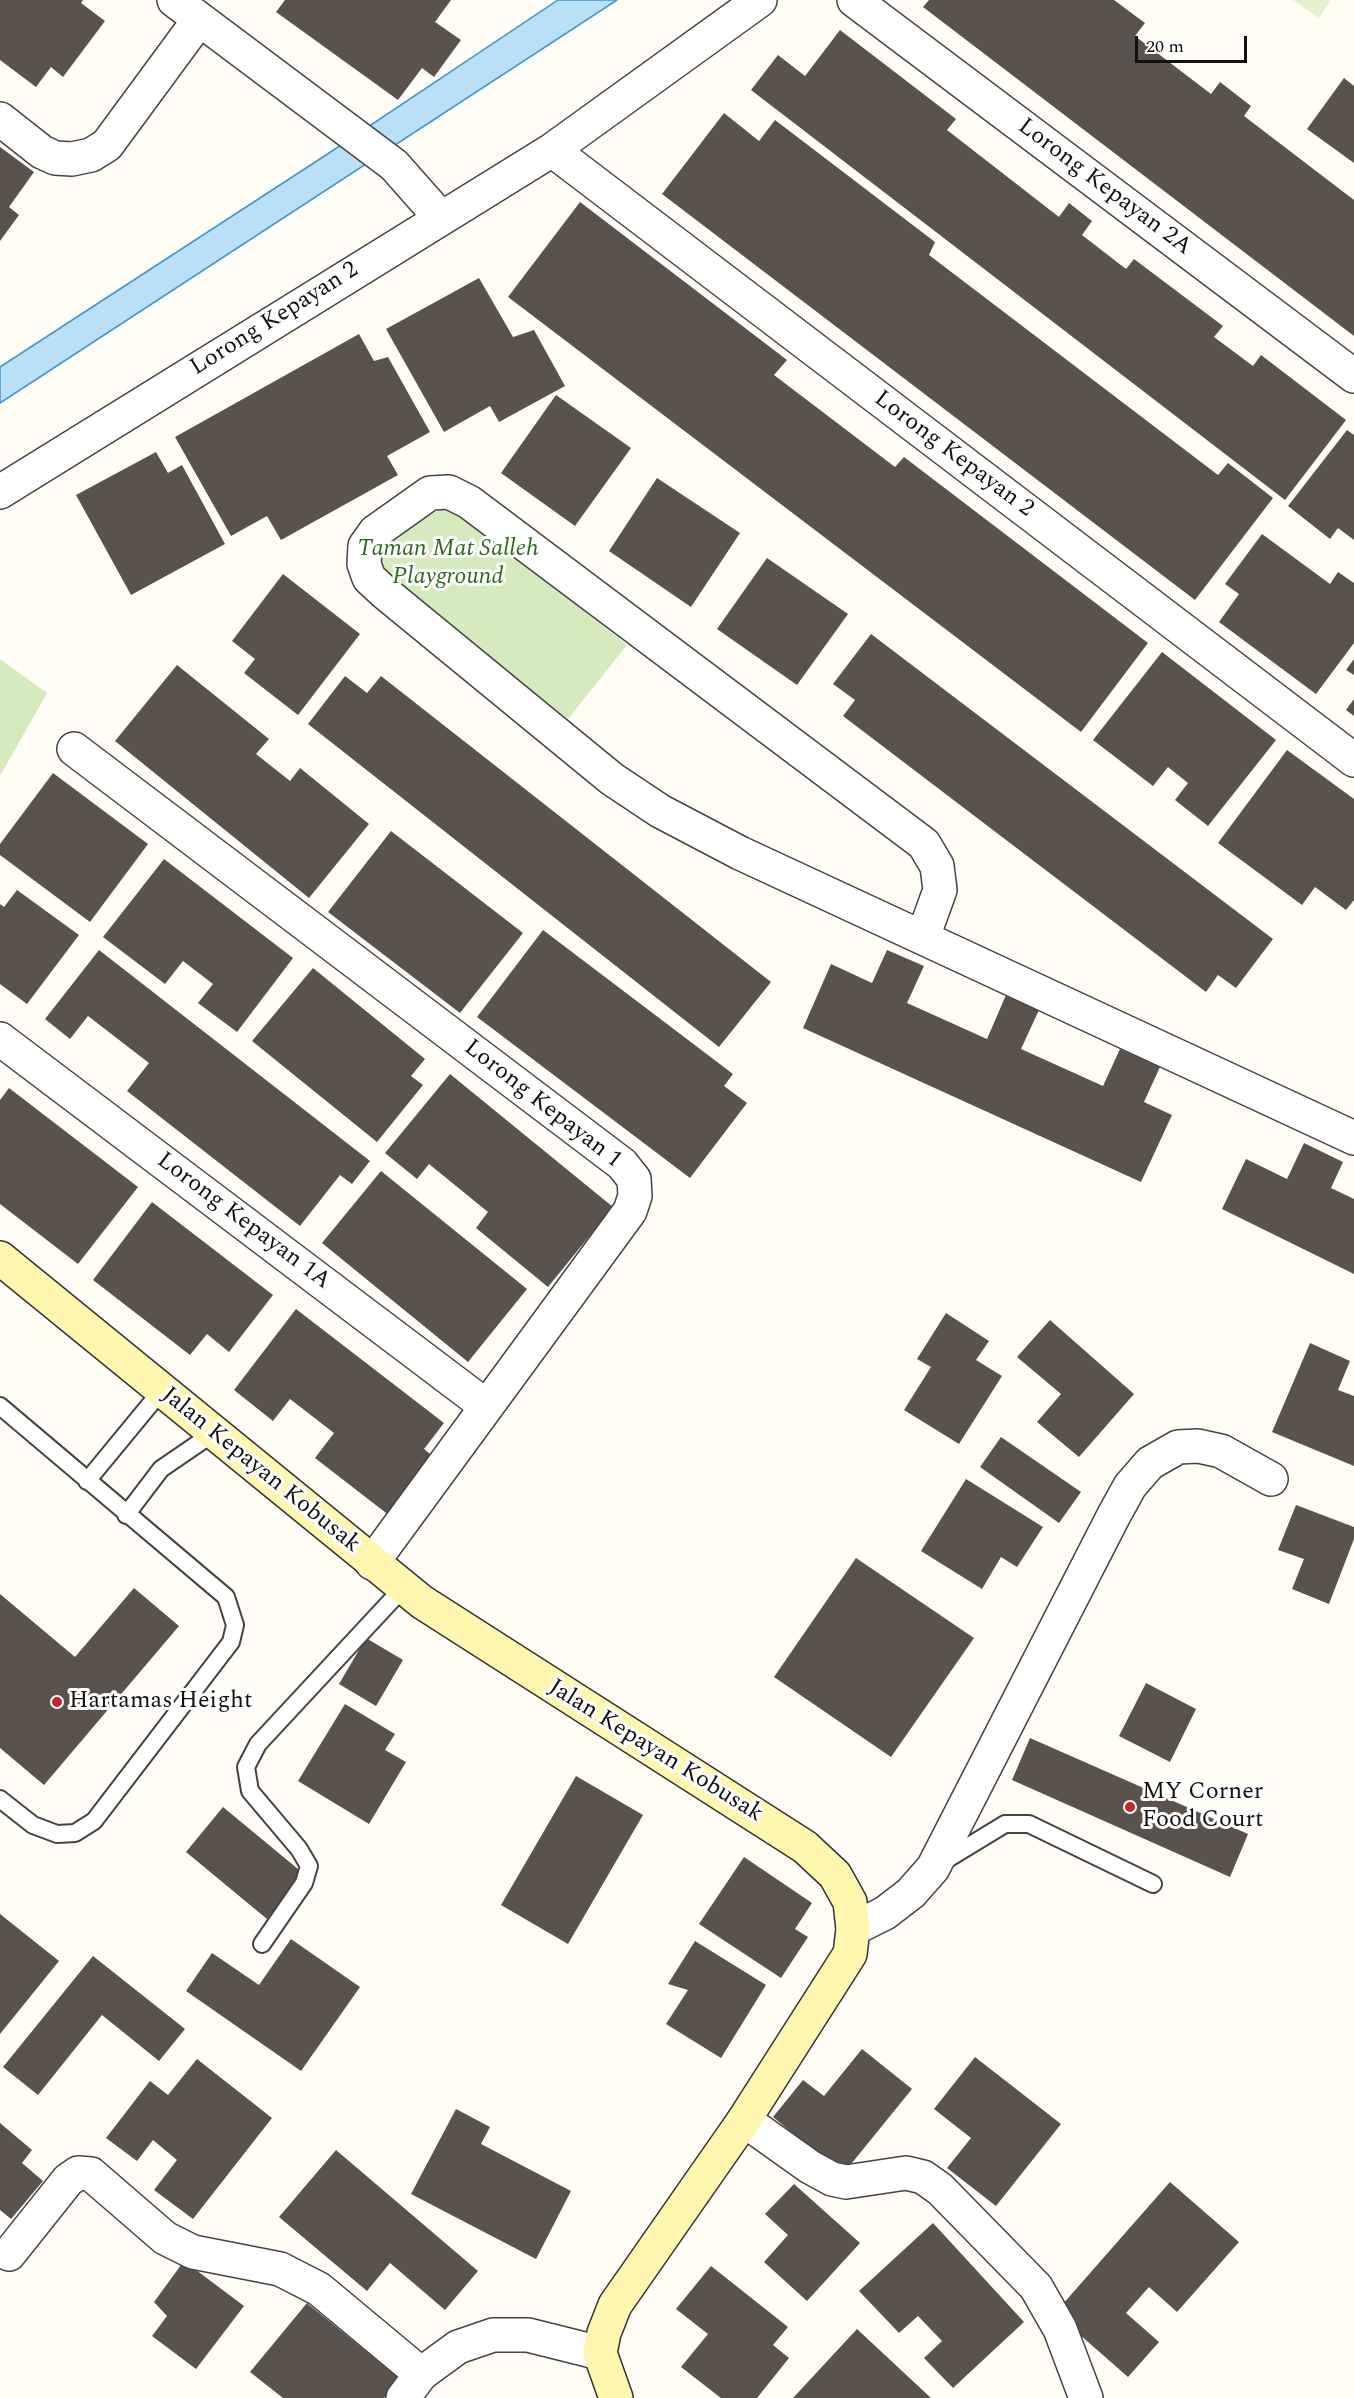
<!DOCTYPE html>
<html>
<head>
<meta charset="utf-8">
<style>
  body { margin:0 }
  #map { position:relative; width:1354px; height:2398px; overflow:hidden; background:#fffdf5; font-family:Spectral,serif }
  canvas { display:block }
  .scale { position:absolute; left:1135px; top:36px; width:112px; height:27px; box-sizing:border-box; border:3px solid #111; border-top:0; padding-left:8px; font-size:18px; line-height:21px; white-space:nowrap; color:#111; -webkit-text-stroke:4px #fff; paint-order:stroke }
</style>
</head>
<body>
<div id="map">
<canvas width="1354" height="2398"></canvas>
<div class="scale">20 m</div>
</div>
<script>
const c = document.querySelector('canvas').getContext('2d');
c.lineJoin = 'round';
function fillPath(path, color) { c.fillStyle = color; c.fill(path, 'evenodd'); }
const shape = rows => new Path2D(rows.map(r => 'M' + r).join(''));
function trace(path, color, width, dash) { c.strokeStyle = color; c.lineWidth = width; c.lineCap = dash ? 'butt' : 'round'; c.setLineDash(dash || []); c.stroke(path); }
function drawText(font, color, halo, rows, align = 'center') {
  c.font = font + ' Spectral,serif'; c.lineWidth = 6; c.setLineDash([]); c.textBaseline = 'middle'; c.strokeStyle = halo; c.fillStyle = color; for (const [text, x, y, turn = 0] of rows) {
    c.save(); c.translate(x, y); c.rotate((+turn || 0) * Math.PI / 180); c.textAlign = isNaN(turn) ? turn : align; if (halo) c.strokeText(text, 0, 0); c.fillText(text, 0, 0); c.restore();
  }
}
fillPath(shape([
  [441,509,456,510,627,645,568,719,380,571,379,562,400,533],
  [0,659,47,693,0,776]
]), '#d5ebbd');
fillPath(shape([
  [1293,0,1331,0,1319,18]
]), '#e6f2cf');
const water = shape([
  [558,0,617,0,0,403,0,367,326,155,558,0]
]);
fillPath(water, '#b9e0f7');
trace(water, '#3f96cf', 1.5);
fillPath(shape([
  [0,0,83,0,81,3,105,21,63,77,51,67,36,87,0,60],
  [285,0,451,0,435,22,461,40,434,77,422,68,398,100,276,12],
  [929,0,1114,0,1145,23,1135,36,1211,94,1220,82,1251,106,1244,116,1354,200,1354,336,923,7],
  [840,30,956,119,947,130,1059,217,1069,203,1092,221,1082,235,1126,269,1134,259,1223,326,1214,337,1253,366,1261,355,1346,420,1285,500,751,90,778,55,805,76],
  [1344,78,1354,86,1354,163,1307,129],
  [724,113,759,141,775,120,935,242,929,255,1218,475,1228,463,1273,498,1195,600,662,194],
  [0,147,34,172,9,207,19,215,0,241],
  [580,202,787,360,774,375,895,467,904,457,1148,643,1081,732,508,297],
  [479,278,513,337,534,330,565,386,499,422,490,406,444,432,386,329],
  [359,334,374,361,388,357,430,432,387,456,398,475,281,540,267,516,231,536,175,437],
  [556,395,631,448,575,526,501,473],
  [1347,430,1354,435,1354,540,1338,528,1330,539,1288,506],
  [156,452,168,473,182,465,225,544,131,595,76,495],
  [657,478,740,533,691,607,609,551],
  [1262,534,1330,584,1338,572,1354,583,1354,643,1316,694,1219,622,1239,594,1225,584],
  [767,558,848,614,797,685,717,629],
  [283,574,360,634,298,715,244,673,255,659,232,641],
  [871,634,1273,939,1236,988,1218,975,1206,992,843,716,855,700,833,684],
  [1162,652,1276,740,1208,826,1175,800,1188,783,1168,767,1153,786,1093,740],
  [1354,659,1354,675,1346,670],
  [177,665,269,739,256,754,290,781,300,768,369,824,309,898,115,741],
  [345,676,367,693,381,676,771,982,719,1047,308,724],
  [1354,699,1354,716,1346,710],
  [1287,750,1354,799,1354,900,1346,910,1315,887,1302,905,1218,843],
  [53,773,148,844,90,922,0,855,0,844],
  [391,831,523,933,460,1013,328,912],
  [164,859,293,958,237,1032,198,1003,213,984,183,961,165,984,103,937],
  [17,890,79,935,27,1004,0,984,0,904,4,907],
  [543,930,733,1074,724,1086,747,1103,690,1178,477,1017],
  [99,950,370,1161,352,1184,340,1175,300,1226,127,1091,149,1063,88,1016,70,1039,45,1019],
  [887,950,924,966,907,1003,987,1039,1006,995,1039,1010,1021,1049,1103,1086,1120,1049,1160,1067,1144,1102,1172,1115,1141,1182,803,1028,831,964,872,983],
  [313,968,425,1059,411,1076,423,1085,377,1142,252,1041],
  [450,1074,613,1207,548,1287,476,1228,488,1212,429,1164,417,1179,385,1153],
  [9,1088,138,1187,78,1264,0,1204,0,1100],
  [1304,1143,1343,1162,1331,1188,1354,1199,1354,1274,1222,1209,1246,1159,1287,1179],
  [381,1171,527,1289,468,1362,322,1243],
  [152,1202,273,1295,229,1352,207,1334,190,1355,93,1280],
  [296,1309,444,1423,424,1449,435,1458,390,1516,315,1458,334,1433,290,1399,273,1421,234,1390],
  [946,1313,989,1341,976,1360,1002,1376,959,1444,904,1410,931,1367,917,1359],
  [1050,1320,1134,1394,1079,1457,1037,1422,1061,1394,1017,1357],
  [1310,1343,1350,1361,1338,1390,1354,1396,1354,1466,1272,1432],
  [1001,1437,1081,1492,1059,1523,980,1467],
  [966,1479,1043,1527,1017,1567,1001,1557,982,1589,921,1551],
  [1296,1505,1354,1527,1354,1539,1329,1604,1292,1589,1304,1559,1278,1550],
  [856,1558,974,1638,891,1757,774,1677],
  [134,1588,179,1626,44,1785,0,1748,0,1594,75,1657],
  [366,1638,403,1660,376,1706,339,1684],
  [1146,1683,1196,1709,1170,1762,1119,1736],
  [345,1704,395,1734,385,1750,406,1762,369,1824,298,1781],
  [1030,1738,1248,1834,1230,1877,1012,1780],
  [576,1776,643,1815,568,1944,501,1905],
  [223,1807,304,1874,267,1919,186,1852],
  [744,1857,812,1903,795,1929,808,1937,781,1978,699,1924],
  [0,1914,59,1961,0,2034],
  [291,1939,360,1987,301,2071,186,1991,212,1953,259,1985],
  [695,1941,766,1985,721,2058,666,2024,688,1990,668,1984],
  [93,1956,185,2029,159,2061,102,2015,38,2095,3,2067],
  [862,2049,912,2089,843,2174,773,2117,803,2080,824,2096],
  [975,2057,1061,2124,996,2206,947,2168,971,2138,934,2109],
  [197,2059,272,2118,193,2219,154,2190,177,2160,153,2140,137,2161,106,2138,150,2081,168,2095],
  [456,2109,490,2127,481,2144,571,2191,536,2259,411,2194],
  [0,2123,32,2150,22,2163,43,2181,11,2219,0,2210],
  [336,2150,478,2271,445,2310,390,2263,367,2291,279,2217],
  [1170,2182,1239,2242,1177,2312,1149,2287,1126,2313,1159,2342,1128,2377,1055,2313],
  [794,2184,860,2243,807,2301,764,2262,788,2235,765,2214],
  [933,2223,1024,2322,953,2388,924,2358,942,2341,918,2316,899,2333,859,2291],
  [184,2261,244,2306,196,2369,152,2336,167,2316,154,2302],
  [711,2266,788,2327,773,2345,789,2358,757,2398,721,2398,681,2367,708,2334,676,2309],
  [307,2303,400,2379,384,2398,283,2398,250,2372],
  [857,2329,931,2398,793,2398]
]), '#5a524d');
const lane = shape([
  [0,1406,226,1597,235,1625,231,1642,94,1821,75,1833,57,1834,33,1825,0,1799],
  [87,1481,162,1390],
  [126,1515,161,1469,215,1432],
  [941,1863,1005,1824,1029,1824,1153,1884],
  [262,1944,304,1883,309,1866,299,1849,250,1791,246,1767,258,1744,403,1588]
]);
const street = shape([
  [174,0,394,165,440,217],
  [854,0,1354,376],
  [0,119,42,152,55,158,72,159,91,155,107,145,199,20],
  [552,150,1354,760],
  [0,492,552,150,760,0],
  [74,749,622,1164,634,1179,635,1196,630,1211,372,1563],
  [923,937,940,890,937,866,924,844,469,502,449,492,430,493,375,532,365,546,364,564,369,578,384,592,612,779,660,811,740,853,1354,1138],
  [0,1039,486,1406],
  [853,1929,885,1913,911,1893,933,1868,1114,1515,1130,1486,1150,1463,1178,1447,1198,1446,1221,1451,1271,1479],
  [744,2120,810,2167,832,2179,846,2182,906,2173,923,2177,940,2189,1036,2287,1060,2329,1086,2398],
  [9,2254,68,2180,78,2173,91,2174,165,2238,193,2252,280,2269,319,2289,421,2374],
  [403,2398,421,2374,458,2347,493,2335,528,2335,600,2353]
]);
const secondary = shape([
  [0,1258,422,1602,805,1847,835,1875,850,1902,853,1929,850,1954,744,2120,615,2305,604,2333,600,2353,616,2398]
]);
trace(lane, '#444', 20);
trace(street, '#444', 36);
trace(secondary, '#333', 36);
trace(lane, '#fff', 16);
trace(street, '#fff', 33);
trace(secondary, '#fff6b0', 33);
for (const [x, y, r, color] of [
  [57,1702,6,"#c4262e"],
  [1130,1807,6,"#c4262e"]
]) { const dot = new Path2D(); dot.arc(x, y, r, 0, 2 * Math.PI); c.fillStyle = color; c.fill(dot); trace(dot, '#fff', 2); }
drawText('24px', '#111', '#fff', [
  ["Lorong Kepayan 2A",1104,188,37],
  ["Lorong Kepayan 2",275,320,-32],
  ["Lorong Kepayan 2",953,455,37],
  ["Lorong Kepayan 1",542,1105,38],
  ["Lorong Kepayan 1A",243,1222,37],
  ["Jalan Kepayan Kobusak",260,1471,39],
  ["Jalan Kepayan Kobusak",655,1752,32]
]);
drawText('italic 24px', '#2f6b1f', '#fff', [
  ["Taman Mat Salleh",448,550],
  ["Playground",448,578]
]);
drawText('24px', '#111', '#fff', [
  ["Hartamas Height",69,1702],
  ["MY Corner",1142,1793],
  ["Food Court",1142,1821]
], 'left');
</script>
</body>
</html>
